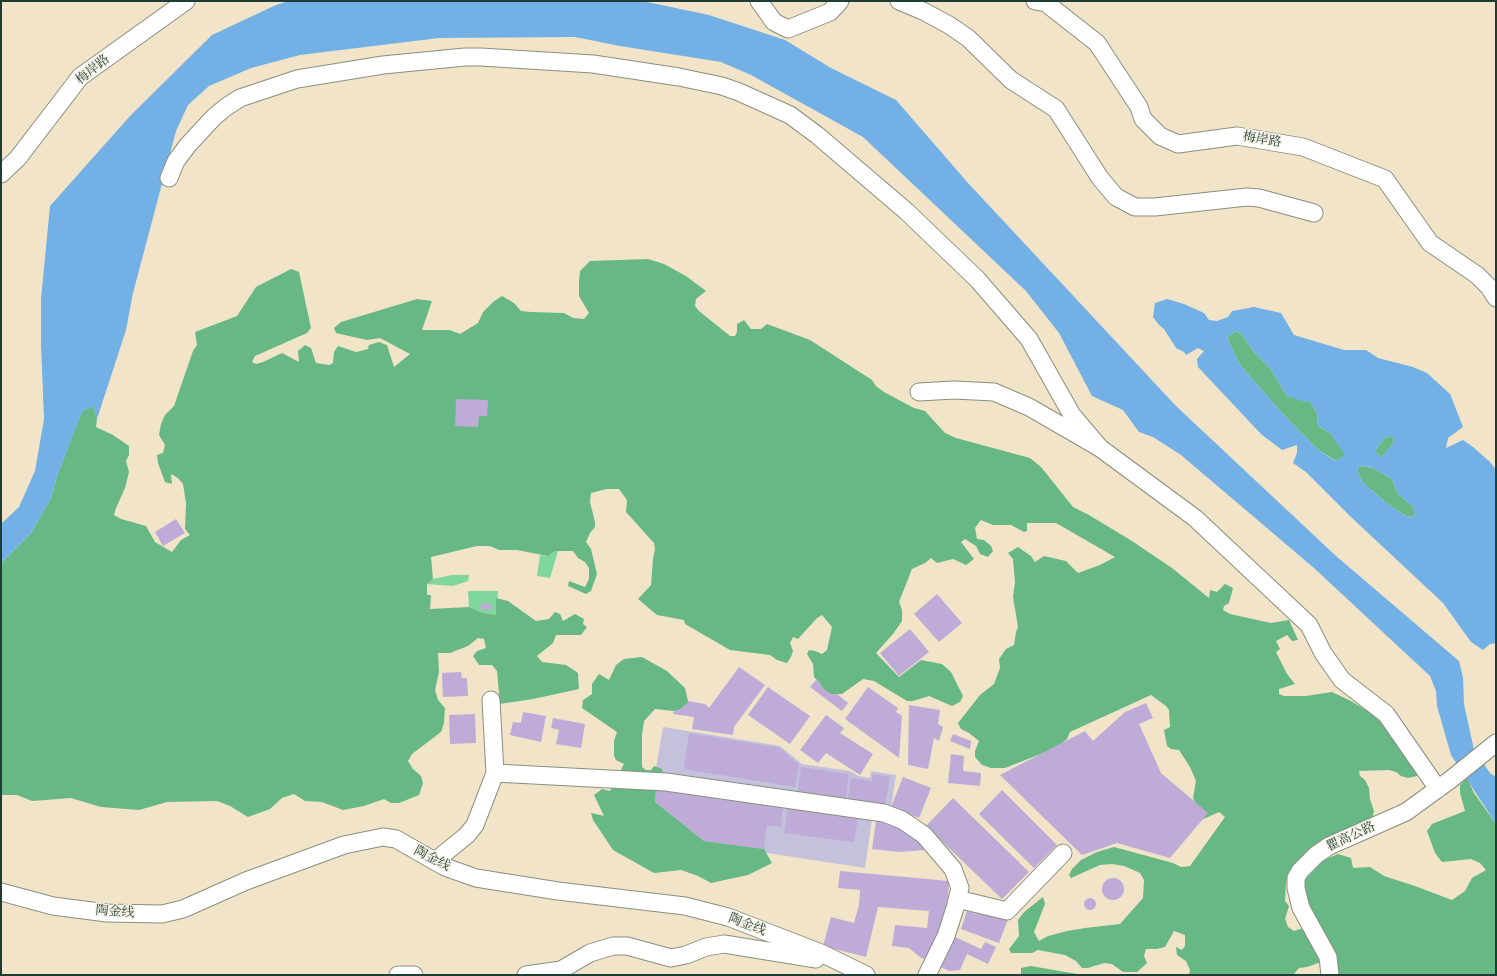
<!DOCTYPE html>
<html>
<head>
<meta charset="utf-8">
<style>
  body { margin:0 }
  #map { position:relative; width:1497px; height:976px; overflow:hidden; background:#f1e4c9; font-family:"Gentium Book Plus",serif }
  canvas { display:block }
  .frame { position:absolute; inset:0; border:2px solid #1f3d34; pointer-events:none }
</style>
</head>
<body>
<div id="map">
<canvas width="1497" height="976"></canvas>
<div class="frame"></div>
</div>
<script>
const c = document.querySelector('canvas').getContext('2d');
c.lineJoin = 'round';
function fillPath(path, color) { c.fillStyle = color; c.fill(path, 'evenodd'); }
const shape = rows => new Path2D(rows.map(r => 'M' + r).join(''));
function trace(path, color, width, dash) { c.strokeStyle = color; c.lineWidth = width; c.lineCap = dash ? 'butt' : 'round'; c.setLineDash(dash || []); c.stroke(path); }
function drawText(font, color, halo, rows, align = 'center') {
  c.font = font + ' "Gentium Book Plus","Noto Serif SC",serif'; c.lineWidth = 3; c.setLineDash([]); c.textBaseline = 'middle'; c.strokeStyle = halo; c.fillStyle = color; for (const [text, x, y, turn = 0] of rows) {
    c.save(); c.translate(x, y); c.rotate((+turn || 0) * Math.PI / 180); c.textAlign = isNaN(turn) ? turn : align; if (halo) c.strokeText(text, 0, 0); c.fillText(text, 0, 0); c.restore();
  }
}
fillPath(shape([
  [663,727,780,746,802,764,850,771,858,776,870,778,871,771,896,775,889,821,872,819,865,868,703,843,650,804]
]), '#c3c1db');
fillPath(shape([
  [555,551,558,551,550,578,537,576,540,555,548,556],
  [452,575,469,575,468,581,453,586,427,584,433,579],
  [468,591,498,591,496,615,483,613,469,607]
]), '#7fd79c');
fillPath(shape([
  [648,259,664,264,686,276,706,291,696,299,695,306,699,311,730,336,735,336,737,332,737,324,744,320,751,329,761,329,767,324,810,340,872,380,876,386,884,392,914,408,925,411,945,433,956,438,1030,458,1041,467,1073,507,1089,515,1132,541,1172,568,1209,598,1210,590,1217,592,1225,584,1233,588,1229,603,1224,606,1223,610,1230,614,1271,623,1289,620,1298,640,1292,641,1287,635,1276,641,1280,649,1276,652,1287,674,1295,684,1279,689,1279,694,1284,696,1306,696,1332,692,1351,701,1374,715,1409,756,1418,772,1417,776,1408,778,1401,776,1396,772,1389,770,1359,771,1360,776,1365,780,1369,788,1370,799,1374,811,1373,816,1365,822,1316,846,1289,871,1286,883,1285,901,1289,906,1285,919,1288,927,1294,931,1303,928,1324,961,1307,967,1299,968,1294,974,1295,975,1189,975,1190,970,1186,961,1177,955,1176,947,1182,950,1185,946,1185,935,1174,931,1165,947,1157,949,1146,949,1144,956,1147,963,1137,972,1123,972,1112,964,1104,963,1088,968,1082,968,1076,961,1065,955,1038,950,1032,953,1011,953,1009,949,1019,936,1018,920,1024,912,1043,897,1045,904,1034,932,1039,941,1048,936,1067,931,1085,928,1120,924,1143,898,1144,880,1140,873,1124,866,1112,864,1100,865,1071,878,1069,875,1072,869,1081,860,1097,852,1114,847,1173,863,1181,867,1190,866,1225,817,1219,812,1199,821,1196,804,1193,798,1196,781,1190,767,1179,750,1171,749,1167,746,1164,730,1170,727,1169,710,1166,706,1151,695,1070,732,1067,739,1056,748,1005,768,991,768,982,765,975,757,975,751,979,741,969,733,961,729,958,723,980,695,994,684,1000,668,999,659,1006,649,1014,645,1016,632,1018,627,1013,597,1015,582,1013,559,1008,553,1018,547,1031,556,1035,562,1044,556,1066,561,1078,573,1100,565,1115,557,1056,523,1027,523,1027,531,1024,532,1011,525,993,525,981,520,975,528,977,539,984,540,991,546,993,551,988,557,980,554,976,546,965,539,961,542,974,559,966,565,953,559,937,563,931,558,925,563,912,569,899,602,902,610,902,621,893,634,876,653,899,677,921,660,942,664,951,672,963,696,960,702,952,706,929,696,913,701,907,701,874,681,863,679,842,694,831,694,823,689,819,682,814,677,813,664,807,654,809,650,815,651,822,654,827,650,832,627,822,615,817,618,798,639,793,637,790,643,793,651,791,657,787,663,777,660,770,655,730,650,685,624,684,620,657,615,638,599,651,585,653,559,655,549,654,543,626,512,627,500,619,489,607,489,591,493,590,502,595,522,595,527,590,533,586,542,591,549,597,574,591,591,586,594,568,586,569,581,585,587,589,579,589,568,585,562,578,558,573,551,555,551,548,556,517,550,499,550,490,546,477,546,431,557,433,579,427,584,427,595,431,595,430,609,469,607,483,613,496,615,496,598,508,601,536,621,549,619,555,612,560,614,563,621,575,614,584,619,583,624,587,627,581,635,556,635,553,643,537,656,542,662,566,665,578,673,579,689,533,699,500,704,497,671,492,665,479,665,473,656,477,651,486,648,484,639,478,638,468,646,450,653,438,653,439,672,435,690,438,700,445,708,444,723,441,732,412,754,408,761,413,769,421,776,423,783,419,795,399,803,391,803,384,799,364,806,343,810,322,802,305,801,294,794,282,798,270,809,248,817,230,806,217,801,167,802,139,810,101,807,71,798,32,801,17,795,1,795,1,563,31,533,51,498,57,476,82,411,93,406,97,419,96,427,113,435,129,446,129,455,126,461,129,472,125,488,116,508,114,515,121,519,146,526,155,542,172,552,181,540,190,535,185,529,186,503,183,484,178,478,171,474,172,484,165,482,158,463,157,455,163,453,165,445,159,435,161,424,165,415,174,406,193,351,197,345,195,332,237,316,256,287,291,269,299,272,311,328,307,333,255,356,252,362,256,364,263,362,282,353,299,362,298,351,305,345,311,348,316,363,329,365,333,363,334,352,338,346,356,352,368,349,369,345,379,342,387,345,394,367,410,354,380,338,367,340,336,333,334,328,341,322,417,299,432,301,422,330,450,330,460,334,478,323,483,312,493,302,502,296,514,303,521,311,531,312,564,313,573,318,584,319,589,313,579,296,579,281,580,271,590,261],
  [1235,331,1241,333,1253,351,1270,368,1287,396,1310,401,1317,414,1318,426,1330,433,1346,455,1336,461,1317,449,1283,414,1240,365,1227,338],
  [1387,436,1395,438,1392,445,1381,458,1375,451,1382,441],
  [1360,466,1373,468,1392,479,1398,494,1412,506,1415,514,1412,517,1406,516,1389,505,1362,482,1357,469],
  [642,657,667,671,685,688,688,701,688,703,679,710,674,711,655,709,644,721,642,735,642,767,646,770,651,770,654,766,662,769,665,784,664,791,656,790,655,802,704,841,764,849,772,863,748,875,711,883,698,876,681,870,654,873,613,850,593,820,591,813,604,816,594,795,602,789,610,791,624,764,616,760,614,756,614,741,617,732,582,708,583,700,592,694,592,684,599,674,609,680,616,665,624,659],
  [1467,778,1474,793,1496,824,1496,975,1338,975,1337,956,1307,907,1302,883,1324,860,1338,854,1351,858,1353,868,1370,867,1384,876,1415,886,1452,900,1465,891,1472,878,1486,870,1480,863,1471,859,1442,862,1435,853,1427,831,1432,824,1465,811,1460,793,1460,785],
  [1031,966,1077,974,1084,975,1021,975,1021,968]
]), '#67b884');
fillPath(shape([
  [289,1,642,1,709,15,785,40,831,68,896,100,968,183,1176,406,1336,556,1459,661,1463,677,1464,704,1474,750,1490,773,1496,777,1496,824,1451,755,1437,706,1436,691,1430,676,1314,568,1181,455,1153,437,1139,432,1123,410,1092,396,1059,333,1026,291,863,137,751,75,721,62,620,46,575,37,439,38,300,55,251,68,209,86,188,105,176,131,133,293,126,330,97,419,93,406,82,412,57,476,51,498,31,533,1,563,1,524,19,507,35,471,44,419,41,344,41,299,50,206,130,116,212,35,276,5],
  [1167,299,1184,304,1204,313,1209,320,1217,321,1228,317,1232,311,1254,307,1281,313,1294,335,1344,350,1366,350,1378,358,1413,367,1427,373,1450,394,1463,427,1448,438,1446,448,1463,440,1473,447,1490,462,1496,470,1496,643,1490,644,1483,650,1471,642,1443,603,1351,517,1306,472,1293,463,1297,453,1297,445,1282,450,1261,434,1198,367,1197,359,1204,351,1198,348,1186,355,1184,352,1176,348,1164,329,1159,325,1153,317,1155,303],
  [1235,331,1241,333,1253,351,1270,368,1287,396,1305,402,1310,401,1317,414,1318,426,1330,433,1345,455,1335,461,1317,449,1283,414,1240,365,1227,338],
  [1387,436,1395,438,1392,445,1381,458,1375,451,1382,441],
  [1360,466,1373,468,1392,479,1398,494,1412,506,1415,514,1412,517,1406,516,1389,505,1362,482,1357,469]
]), '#72b0e5');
fillPath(shape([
  [456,399,488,400,487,416,479,416,478,427,455,426],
  [176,519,185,533,163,546,155,532],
  [937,594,962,623,939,642,914,614],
  [481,603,492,604,492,610,480,609],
  [910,629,929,652,899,676,880,653],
  [739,667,765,685,734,727,733,735,692,729,694,717,673,714,674,711,679,710,688,703,688,701,705,704,709,708],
  [461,672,462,678,467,678,468,696,443,697,442,673],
  [816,680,819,682,823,689,831,694,837,694,848,703,842,711,810,687],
  [768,687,810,716,790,744,748,715],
  [868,687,898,708,896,712,902,716,899,758,845,719],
  [1146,703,1153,718,1139,724,1161,773,1208,813,1170,858,1117,843,1082,855,1000,775,1085,731,1093,741,1125,712],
  [909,705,940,710,938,724,943,727,939,741,934,738,928,769,908,765],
  [523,712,546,716,541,742,510,735,513,722,521,723],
  [475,714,476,743,450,744,449,715],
  [826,715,844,728,840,733,873,754,860,775,826,753,818,763,800,750],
  [553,718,585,724,581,748,556,744,559,730,551,728],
  [689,733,780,748,799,765,795,787,684,769],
  [953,734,971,741,970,749,950,741],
  [951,754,964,756,963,771,981,773,980,786,948,783],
  [801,767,849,774,846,798,798,791],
  [873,774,890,777,885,805,848,799,851,778,872,781],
  [903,777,931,788,919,818,891,807],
  [665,784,685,787,684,794,783,808,781,827,767,825,764,849,704,841,655,801,656,790,664,791],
  [1002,790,1057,845,1034,868,979,814],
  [953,798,1029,872,1002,899,926,826],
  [788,808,858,817,854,842,784,833],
  [876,821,902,827,928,842,926,850,899,852,872,849],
  [840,871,949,881,947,913,944,912,942,931,927,959,921,958,909,948,892,946,895,925,927,928,929,911,878,907,866,957,823,946,831,917,854,923,859,905,860,890,838,888],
  '1102 889a11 11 0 1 1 22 0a11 11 0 1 1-22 0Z',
  '1084 904a6 6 0 1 1 12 0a6 6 0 1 1-12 0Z',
  [978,908,1008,919,999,943,961,929,967,911,976,914],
  [955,937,981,949,985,942,996,947,988,964,967,954,960,970,950,971,940,967]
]), '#beabd7');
const minor = shape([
  [759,1,774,22,788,29,830,12,840,1],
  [899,1,923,11,949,25,968,38,1011,80,1056,109,1100,178,1116,197,1135,207,1155,207,1247,197,1259,198,1314,213],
  [1035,1,1046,3,1097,43,1139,107,1143,119,1160,136,1178,144,1237,136,1303,147,1385,179,1430,243,1477,275,1489,287,1496,298],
  [1,174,18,158,80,77,186,1],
  [169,178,176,161,188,145,214,117,226,107,240,98,297,79,383,65,465,57,481,57,593,64,679,77,722,86,739,92,790,115,817,135,906,211,977,279,1029,339,1072,415,1100,448],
  [919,392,954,390,994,392,1029,407,1100,448,1195,518,1309,625,1323,653,1342,680,1386,714,1438,789],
  [491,700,495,773],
  [435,861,467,835,475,825,495,773,666,782,884,813,902,820,924,835,953,869,960,888,955,908,946,936,927,975],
  [1,892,53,906,107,913,162,914,183,909,246,881,344,845,383,837,396,839,445,867,476,878,558,891,685,906,728,917,821,953,866,975],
  [957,899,1007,911,1063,853],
  [398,975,414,975],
  [526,975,561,970,590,953,613,946,627,946,671,958,686,955,706,947,724,944,816,959],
  [1330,975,1328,957,1301,908,1296,888,1296,878,1300,871,1316,855,1329,846,1406,812,1450,780,1496,743]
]);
trace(minor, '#88907e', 19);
trace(minor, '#fff', 17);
drawText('13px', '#1f3d34', '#f7f3e8', [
  ["梅岸路",93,70,-39],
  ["梅岸路",1262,140,10],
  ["瞿高公路",1351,837,-25],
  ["陶金线",432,859,27],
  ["陶金线",115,912,4],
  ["陶金线",747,925,21]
]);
</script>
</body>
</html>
